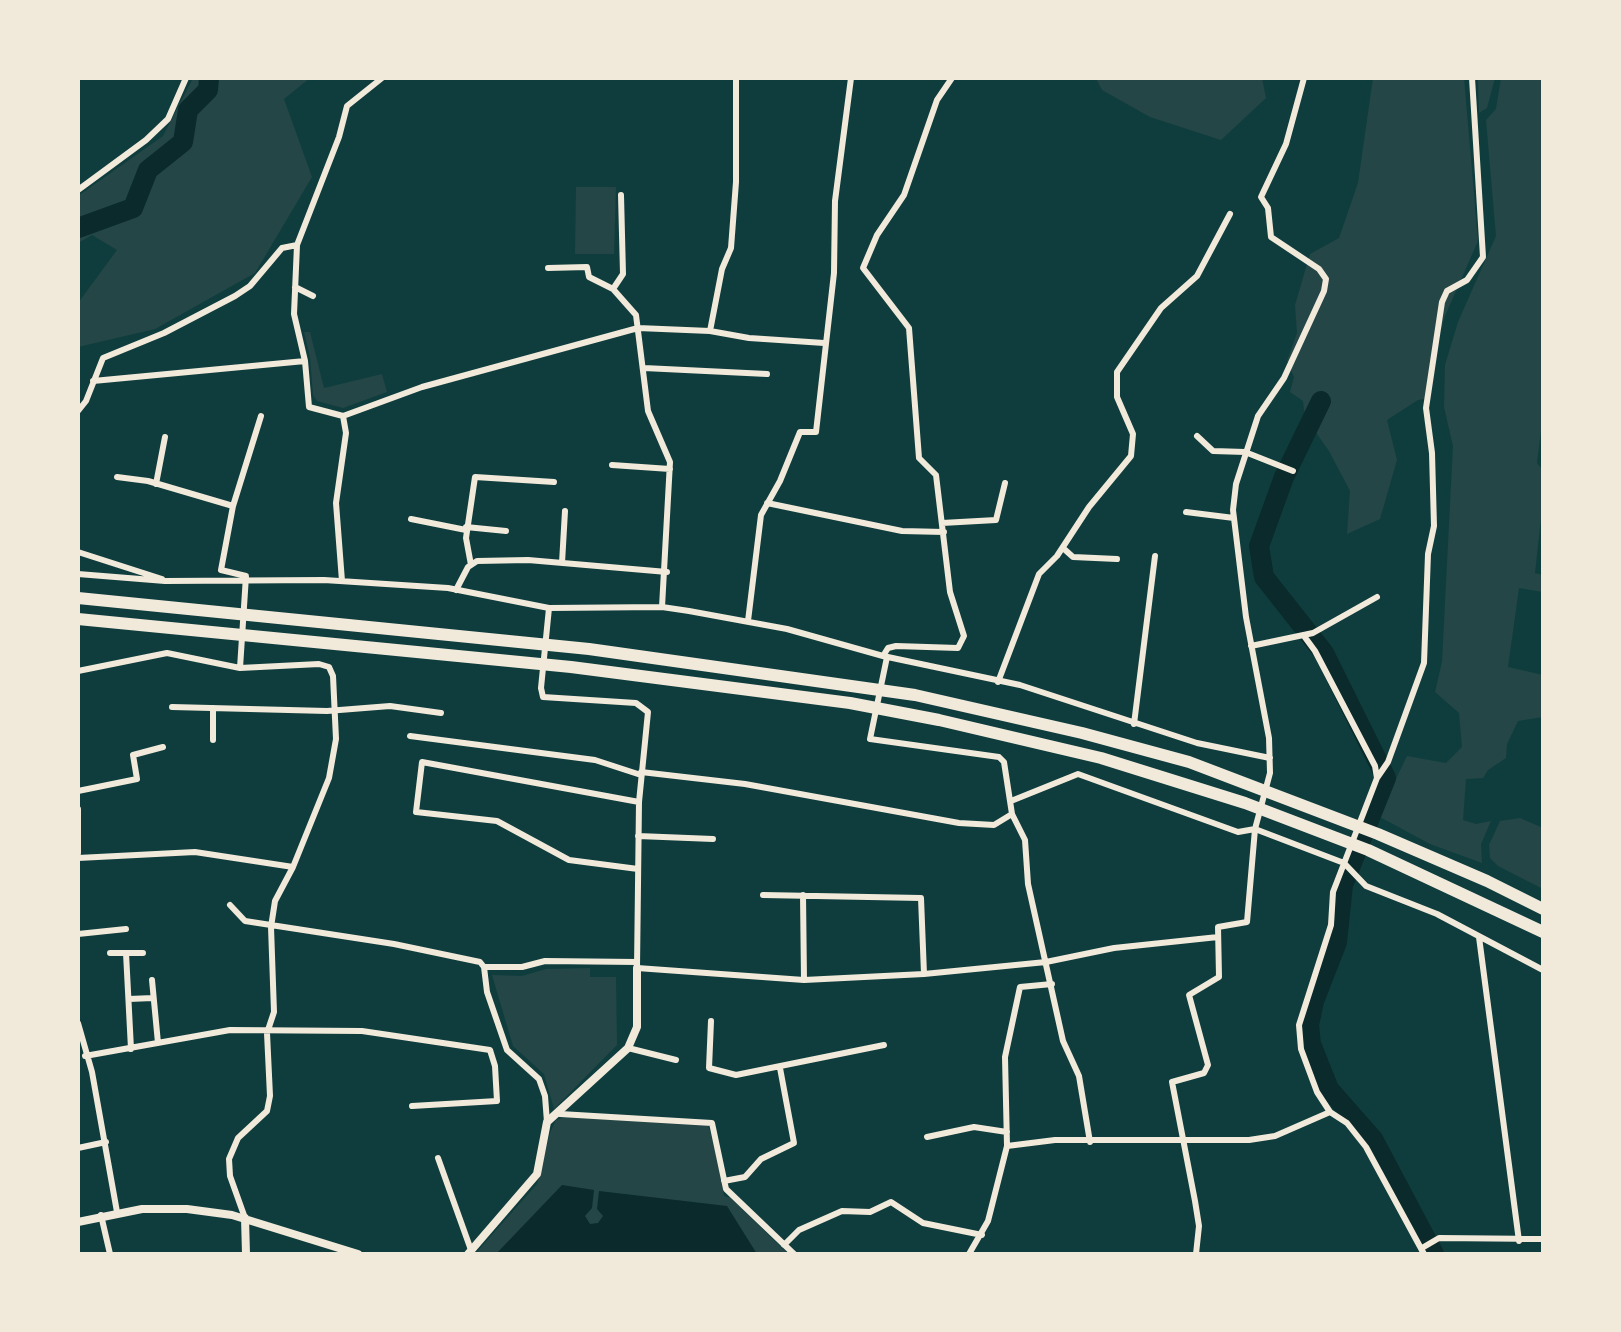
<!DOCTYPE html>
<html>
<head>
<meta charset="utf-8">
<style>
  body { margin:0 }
  #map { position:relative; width:1621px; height:1332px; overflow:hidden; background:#0f3d3e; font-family:"Golos Text",sans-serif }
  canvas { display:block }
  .frame { position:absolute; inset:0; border:80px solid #f1e9da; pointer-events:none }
</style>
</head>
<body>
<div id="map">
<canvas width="1621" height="1332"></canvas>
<div class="frame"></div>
</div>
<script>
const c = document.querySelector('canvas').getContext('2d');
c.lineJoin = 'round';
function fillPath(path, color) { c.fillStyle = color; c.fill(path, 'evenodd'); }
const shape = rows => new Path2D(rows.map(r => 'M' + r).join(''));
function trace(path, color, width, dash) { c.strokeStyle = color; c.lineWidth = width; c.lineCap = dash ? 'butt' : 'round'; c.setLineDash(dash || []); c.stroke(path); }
fillPath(shape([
  [193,78,310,78,284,99,312,177,255,273,155,329,78,347,78,303,117,250,92,235,78,243,78,196,163,136],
  [1096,78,1262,78,1266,98,1221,140,1150,117,1102,90],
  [1373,78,1464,78,1478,241,1445,316,1431,363,1429,398,1418,400,1387,420,1397,460,1380,519,1347,534,1350,491,1329,451,1305,417,1303,401,1290,392,1294,377,1287,361,1297,333,1295,305,1310,254,1339,238,1358,183],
  [1478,78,1495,78,1487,108,1479,113],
  [1501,78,1543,78,1543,415,1537,463,1543,470,1543,500,1535,573,1543,575,1543,592,1519,588,1508,667,1543,675,1543,717,1518,721,1507,744,1506,758,1488,770,1483,778,1466,779,1463,820,1476,824,1491,821,1481,844,1482,863,1430,844,1378,816,1407,756,1446,763,1462,747,1459,713,1435,692,1442,662,1453,446,1444,407,1445,365,1458,322,1496,236,1486,120,1496,109],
  [576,187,616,187,614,254,575,254],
  [304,332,310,332,324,388,382,374,387,392,343,408,317,401,313,395,310,357],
  [1520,818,1543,828,1543,889,1498,866,1490,858,1489,845,1500,821],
  [590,968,590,977,616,977,617,1045,554,1109,544,1074,513,1046,492,975,522,976,546,969],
  [566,1117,707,1123,715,1145,724,1196,731,1198,788,1254,475,1254,537,1184,550,1133,556,1120]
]), '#244646');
fillPath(shape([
  [562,1185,594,1190,592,1208,585,1216,590,1224,598,1223,603,1216,597,1209,599,1191,727,1206,757,1254,496,1254]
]), '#0a2a2b');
trace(shape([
  [78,228,133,208,148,170,183,142,188,110,208,90,209,78],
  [1321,401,1284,477,1259,546,1264,577,1324,653,1386,778,1343,885,1337,942,1314,1001,1309,1025,1311,1044,1329,1089,1373,1139,1434,1254]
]), '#0a2a2b', 20);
trace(shape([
  [78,190,146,140,168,119,186,78],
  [548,268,587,267,589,277,613,289,636,315,648,411,670,462,662,607],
  [295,287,313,296],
  [613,289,623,274,621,195],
  [710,331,722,269,731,248,736,182,736,78],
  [644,368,767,374],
  [93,381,305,361],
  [78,411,86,401,103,358,164,333,235,296,250,286,282,248,297,245],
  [343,416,422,387,638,328,710,331,749,338,824,343],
  [1197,436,1213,451,1245,452,1293,471],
  [612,465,670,469],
  [117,477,148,481,233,506],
  [156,484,165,437],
  [767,503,902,531,944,532],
  [1186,512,1234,518],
  [411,519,466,530],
  [942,523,996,520,1005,483],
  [466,527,506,531],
  [1063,548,1073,557,1117,559],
  [78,552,162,579],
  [562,563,565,511],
  [471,565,466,538,475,477,554,482],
  [78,574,165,581,324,580,448,588,549,608,662,607,689,611,787,629,883,656,1020,685,1197,743,1270,758],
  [342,581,336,503,346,433,343,416,309,407,305,361,294,314,297,245,339,137,347,106,382,78],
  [456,590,468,567,477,561,528,560,667,572],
  [549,608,541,688,543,697,636,703,648,712,639,802,637,968,804,980,924,974,1046,962,1114,948,1218,937],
  [748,621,761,515,780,481,800,432,816,432,834,273,835,201,851,78],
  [1304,636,1315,651,1375,766,1377,778,1333,892,1331,925,1299,1025,1301,1049,1317,1092,1330,1112,1347,1123,1366,1147,1424,1254],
  [1251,646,1313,633,1377,597],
  [883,656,888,648,896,646,958,648,964,636,950,592,936,475,919,458,909,328,863,268,877,235,904,195,937,100,952,78],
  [887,657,870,739,999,757,1004,762,1012,814,1025,840,1028,884,1063,1041,1079,1076,1090,1142],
  [240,668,246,576,221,570,233,506,261,416],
  [78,671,167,653,240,668,319,664,329,667,333,676,336,739,329,778,293,867,275,901,271,927,274,1012,267,1033,270,1096,267,1111,238,1138,229,1159,230,1176,245,1218],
  [998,682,1039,574,1057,556,1089,507,1131,456,1133,434,1117,397,1117,372,1161,308,1197,276,1230,214],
  [172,707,327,711,390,706,441,713],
  [1134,724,1155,556],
  [410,736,595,760,641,775],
  [213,740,213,708],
  [641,772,745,784,959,823,994,825,1012,814],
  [1377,778,1388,762,1424,663,1428,554,1434,526,1432,453,1426,408,1442,302,1447,291,1467,280,1483,257,1472,78],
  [78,791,137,779,133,755,163,747],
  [1011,801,1078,774,1238,832,1255,829,1344,863,1366,886,1437,914,1543,970],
  [78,809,78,853],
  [638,836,713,839],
  [78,858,195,852,293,867],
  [638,869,569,860,497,821,416,812,422,762,639,802],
  [763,895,921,898,924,974],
  [803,895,804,980],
  [230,905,245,921,394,944,480,962,484,967],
  [78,934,126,929],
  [1479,937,1519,1241],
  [110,953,143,953],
  [126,953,131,1049],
  [152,980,158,1043],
  [129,999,153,998],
  [711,1021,709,1068,736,1075,884,1045],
  [78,1023,92,1072,117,1212],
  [628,1048,676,1060],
  [85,1056,230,1030,362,1031,490,1050,495,1066,497,1101,412,1106],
  [560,1114,712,1123,726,1189,794,1254],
  [547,1122,545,1096,539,1079,507,1050,487,992,484,967,522,967,545,961,637,962],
  [927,1137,974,1127,1007,1132],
  [1007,1146,1055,1140,1249,1140,1275,1136,1330,1112],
  [78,1148,106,1142],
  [438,1158,471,1250],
  [724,1181,745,1177,761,1159,794,1143,780,1068],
  [101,1215,110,1254],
  [784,1245,799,1230,842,1211,870,1212,891,1202,923,1223,982,1235],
  [1422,1248,1439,1238,1543,1239],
  [969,1254,988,1221,1007,1146,1005,1057,1020,987,1052,984],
  [1196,1254,1199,1226,1195,1201,1172,1082,1204,1073,1208,1065,1189,995,1219,977,1218,927,1247,922,1255,829,1270,773,1269,738,1246,617,1233,510,1236,484,1258,416,1284,378,1324,291,1326,279,1319,269,1271,237,1268,208,1261,197,1286,144,1304,78]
]), '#f1e9da', 6);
trace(shape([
  [245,1218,246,1254],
  [78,1222,142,1209,187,1209,232,1215,358,1254],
  [468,1254,537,1174,547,1122,628,1048,637,1027,637,968]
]), '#f1e9da', 8);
trace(shape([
  [78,598,589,649,915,695,1082,733,1189,762,1378,834,1487,881,1543,909],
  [78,619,571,667,850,703,939,720,1101,758,1245,803,1368,850,1543,932]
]), '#f1e9da', 12);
</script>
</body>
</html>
